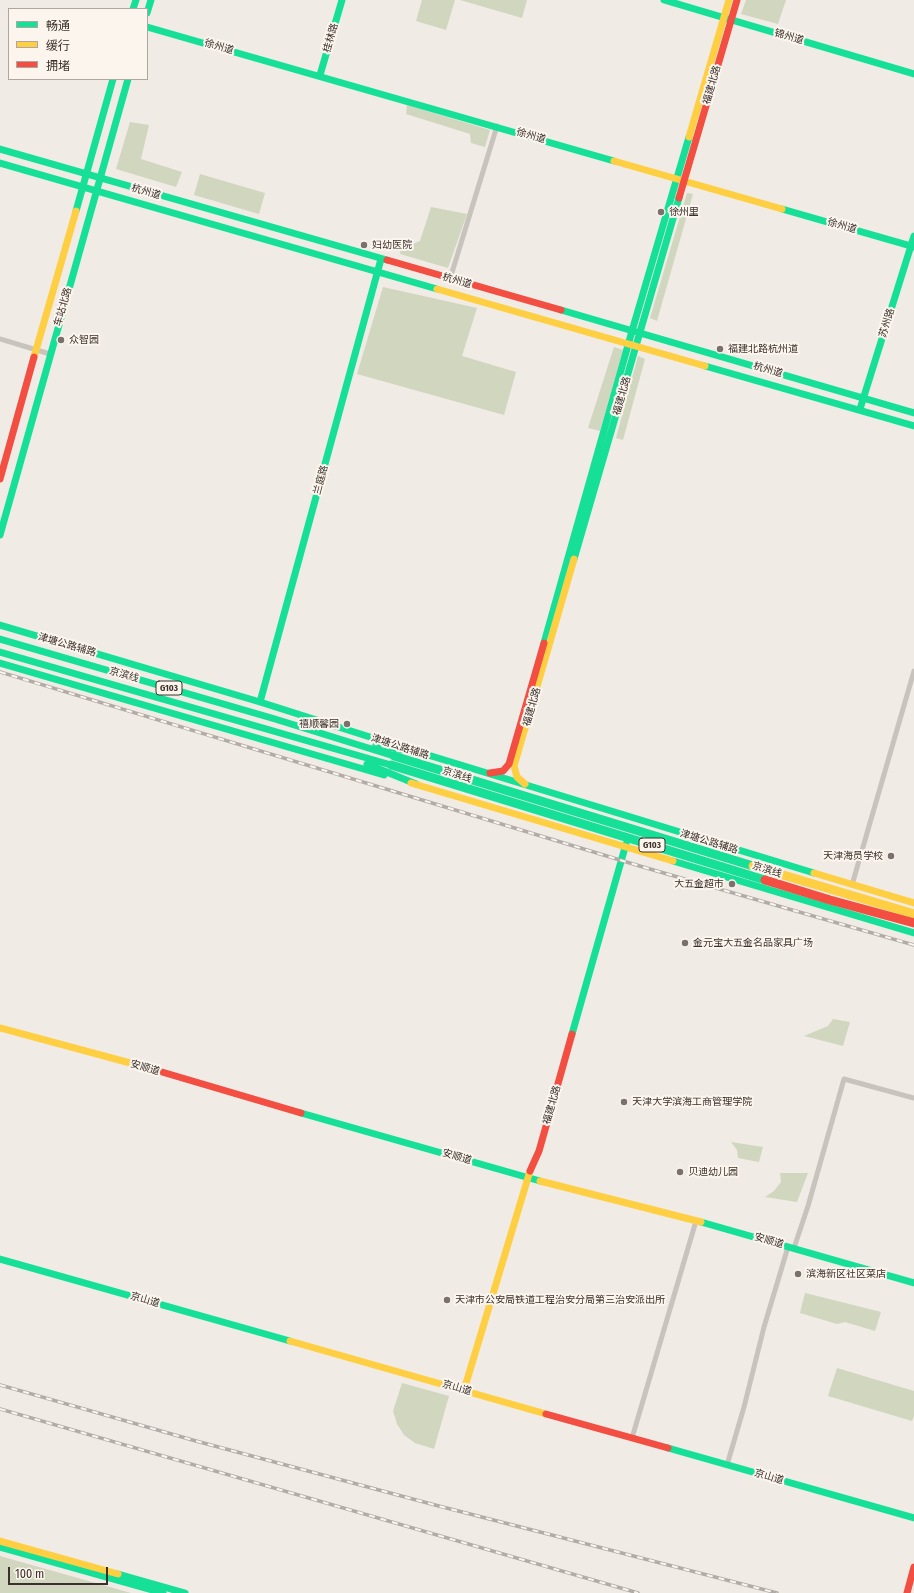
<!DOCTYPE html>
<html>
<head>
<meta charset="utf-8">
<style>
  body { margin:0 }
  #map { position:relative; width:914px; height:1593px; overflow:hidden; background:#f0ebe5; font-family:"Fira Sans Condensed","Noto Sans SC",sans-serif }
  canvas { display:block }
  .legend { position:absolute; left:8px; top:8px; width:140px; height:72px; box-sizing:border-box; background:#fbf5ee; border:1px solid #aea6a0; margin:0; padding:5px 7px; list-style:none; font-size:12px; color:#3b302b }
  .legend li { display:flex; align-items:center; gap:8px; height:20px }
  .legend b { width:20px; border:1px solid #aea6a0 }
  .scale { position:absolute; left:8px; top:1567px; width:100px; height:18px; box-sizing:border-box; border:2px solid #3b302b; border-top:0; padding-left:5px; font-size:12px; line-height:14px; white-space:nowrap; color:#3b302b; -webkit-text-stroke:3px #fbf5ee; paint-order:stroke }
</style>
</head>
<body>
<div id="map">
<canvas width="914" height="1593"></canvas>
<ul class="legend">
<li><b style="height:5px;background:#16e098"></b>畅通</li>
<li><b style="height:5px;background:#ffcf43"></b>缓行</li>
<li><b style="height:5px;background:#f24e42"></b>拥堵</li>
</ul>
<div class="scale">100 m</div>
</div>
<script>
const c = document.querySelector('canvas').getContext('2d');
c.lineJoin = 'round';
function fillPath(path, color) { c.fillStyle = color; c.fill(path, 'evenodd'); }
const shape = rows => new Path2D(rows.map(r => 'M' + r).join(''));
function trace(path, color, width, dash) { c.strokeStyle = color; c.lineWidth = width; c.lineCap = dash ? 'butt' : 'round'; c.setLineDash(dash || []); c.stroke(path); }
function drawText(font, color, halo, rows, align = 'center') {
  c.font = font + ' "Fira Sans Condensed","Noto Sans SC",sans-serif'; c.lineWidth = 4; c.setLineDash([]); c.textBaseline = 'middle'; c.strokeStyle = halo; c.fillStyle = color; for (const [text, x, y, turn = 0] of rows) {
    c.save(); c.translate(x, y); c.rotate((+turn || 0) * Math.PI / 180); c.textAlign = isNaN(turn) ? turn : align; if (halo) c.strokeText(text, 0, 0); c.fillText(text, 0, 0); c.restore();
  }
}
fillPath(shape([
  [422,0,455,0,446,30,416,21],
  [460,0,527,0,522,18],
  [746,0,786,0,778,24,741,14],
  [407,105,490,130,485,147,471,143,470,134,406,114],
  [130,122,149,125,141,159,182,172,176,187,116,169],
  [200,174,265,193,259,214,194,195],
  [687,193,693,194,657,321,650,318],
  [431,207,467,214,448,268,400,254,401,249,420,241],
  [383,287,477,308,462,356,516,372,504,415,357,374],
  [614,347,623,350,600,431,588,428],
  [638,356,645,359,623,440,616,438],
  [833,1019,850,1022,843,1046,804,1036,828,1026],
  [731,1142,763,1147,759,1162,738,1158,737,1150],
  [780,1173,808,1173,797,1202,765,1197,774,1191,781,1182],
  [805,1293,881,1312,875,1331,845,1322,837,1324,800,1313],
  [837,1368,914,1391,914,1416,912,1421,828,1396],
  [402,1383,449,1396,434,1449,415,1443,404,1435,397,1424,393,1411],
  [0,1556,131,1593,0,1593]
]), '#d1d6bf');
trace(shape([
  [450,279,497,126],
  [0,339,50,354],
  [852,885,914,671],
  [794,1248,808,1206,844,1079,914,1098],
  [632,1438,696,1221],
  [727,1465,744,1407,764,1327,788,1247]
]), '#c9c3be', 5);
trace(shape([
  [664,0,914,74],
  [133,9,136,0],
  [147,13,151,0],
  [147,27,614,161],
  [320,75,342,0],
  [0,149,387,260],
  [0,163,437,289],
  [782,209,914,247],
  [76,211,113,79],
  [561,310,914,413],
  [705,366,914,426],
  [860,409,914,236],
  [0,535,128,79],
  [574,559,679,198],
  [0,625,260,702,395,745],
  [0,639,275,719,394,756],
  [544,643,632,331,689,137],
  [0,652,391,765],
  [0,663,384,775],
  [260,702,381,259],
  [376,745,419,753],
  [415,751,814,873],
  [367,764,416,784],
  [673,861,914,933],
  [572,1034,626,844],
  [301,1113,540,1181],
  [701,1222,914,1283],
  [0,1259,290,1341],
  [668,1448,914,1518],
  [0,1547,163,1593],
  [118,1574,185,1593]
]), '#16e098', 7);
trace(shape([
  [689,137,729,0],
  [614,161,782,209],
  [437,289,705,366],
  [34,357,76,211],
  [411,783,673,861],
  [525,784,517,777,514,766,574,559],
  [814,873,914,903],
  [0,1028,145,1067],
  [540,1181,701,1222],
  [290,1341,546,1414],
  [464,1390,530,1171],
  [0,1541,118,1574]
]), '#ffcf43', 7);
trace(shape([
  [679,198,737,0],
  [387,260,561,310],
  [0,479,34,357],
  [490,773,503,771,509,764,544,643],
  [145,1067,301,1113],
  [530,1171,539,1151,572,1034],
  [546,1414,668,1448],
  [907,1593,914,1567]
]), '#f24e42', 7);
const rail = shape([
  [0,672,643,867,914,945],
  [0,1385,196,1441,435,1505,777,1593],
  [0,1409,638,1593]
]);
trace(rail, '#b1aca8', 3.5);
trace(rail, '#fbf5ee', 2, [6]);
trace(shape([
  [394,756,753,866],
  [391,765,765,880]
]), '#16e098', 9);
trace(shape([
  [753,866,914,914]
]), '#ffcf43', 9);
trace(shape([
  [765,880,830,900,914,923]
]), '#f24e42', 9);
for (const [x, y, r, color] of [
  [661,212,4,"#7a716c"],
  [364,245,4,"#7a716c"],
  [61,340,4,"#7a716c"],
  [720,349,4,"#7a716c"],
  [347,724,4,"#7a716c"],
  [891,856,4,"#7a716c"],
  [732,884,4,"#7a716c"],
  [685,943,4,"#7a716c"],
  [624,1102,4,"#7a716c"],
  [680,1172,4,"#7a716c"],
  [798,1274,4,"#7a716c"],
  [447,1300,4,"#7a716c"]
]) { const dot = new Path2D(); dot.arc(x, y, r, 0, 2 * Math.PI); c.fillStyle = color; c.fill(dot); trace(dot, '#fbf5ee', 1.5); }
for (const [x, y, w] of [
  [169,688,26],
  [652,845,26]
]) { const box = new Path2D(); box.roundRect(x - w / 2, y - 7, w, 14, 3); c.fillStyle = '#fbf5ee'; c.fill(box); trace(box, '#3b302b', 1); }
drawText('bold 9px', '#3b302b', null, [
  ["G103",169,688],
  ["G103",652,845]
]);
drawText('10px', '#3b302b', '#fbf5ee', [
  ["锦州道",789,37,16],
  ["桂林路",331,38,-74],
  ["徐州道",219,47,16],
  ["福建北路",712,85,-74],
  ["徐州道",531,136,16],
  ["杭州道",146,192,16],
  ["徐州道",842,226,16],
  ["杭州道",457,281,16],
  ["车站北路",63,307,-74],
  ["苏州路",887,323,-73],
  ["杭州道",768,370,16],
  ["福建北路",622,396,-74],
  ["兰庭路",321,480,-75],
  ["津塘公路辅路",67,645,16],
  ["京滨线",124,675,16],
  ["福建北路",532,707,-74],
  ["津塘公路辅路",400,747,18],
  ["京滨线",457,775,17],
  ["津塘公路辅路",709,842,17],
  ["京滨线",767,870,17],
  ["安顺道",145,1068,16],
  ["福建北路",552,1105,-74],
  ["安顺道",457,1157,16],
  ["安顺道",769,1241,16],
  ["京山道",145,1300,16],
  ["京山道",457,1388,16],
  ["京山道",769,1477,16]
]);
drawText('10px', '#3b302b', '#fbf5ee', [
  ["徐州里",669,212],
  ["妇幼医院",372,245],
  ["众智园",69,340],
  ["福建北路杭州道",728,349],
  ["禧顺馨园",339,724,"right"],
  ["天津海员学校",883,856,"right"],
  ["大五金超市",724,884,"right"],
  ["金元宝大五金名品家具广场",693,943],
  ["天津大学滨海工商管理学院",632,1102],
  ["贝迪幼儿园",688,1172],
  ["滨海新区社区菜店",806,1274],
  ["天津市公安局铁道工程治安分局第三治安派出所",455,1300]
], 'left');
</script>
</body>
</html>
